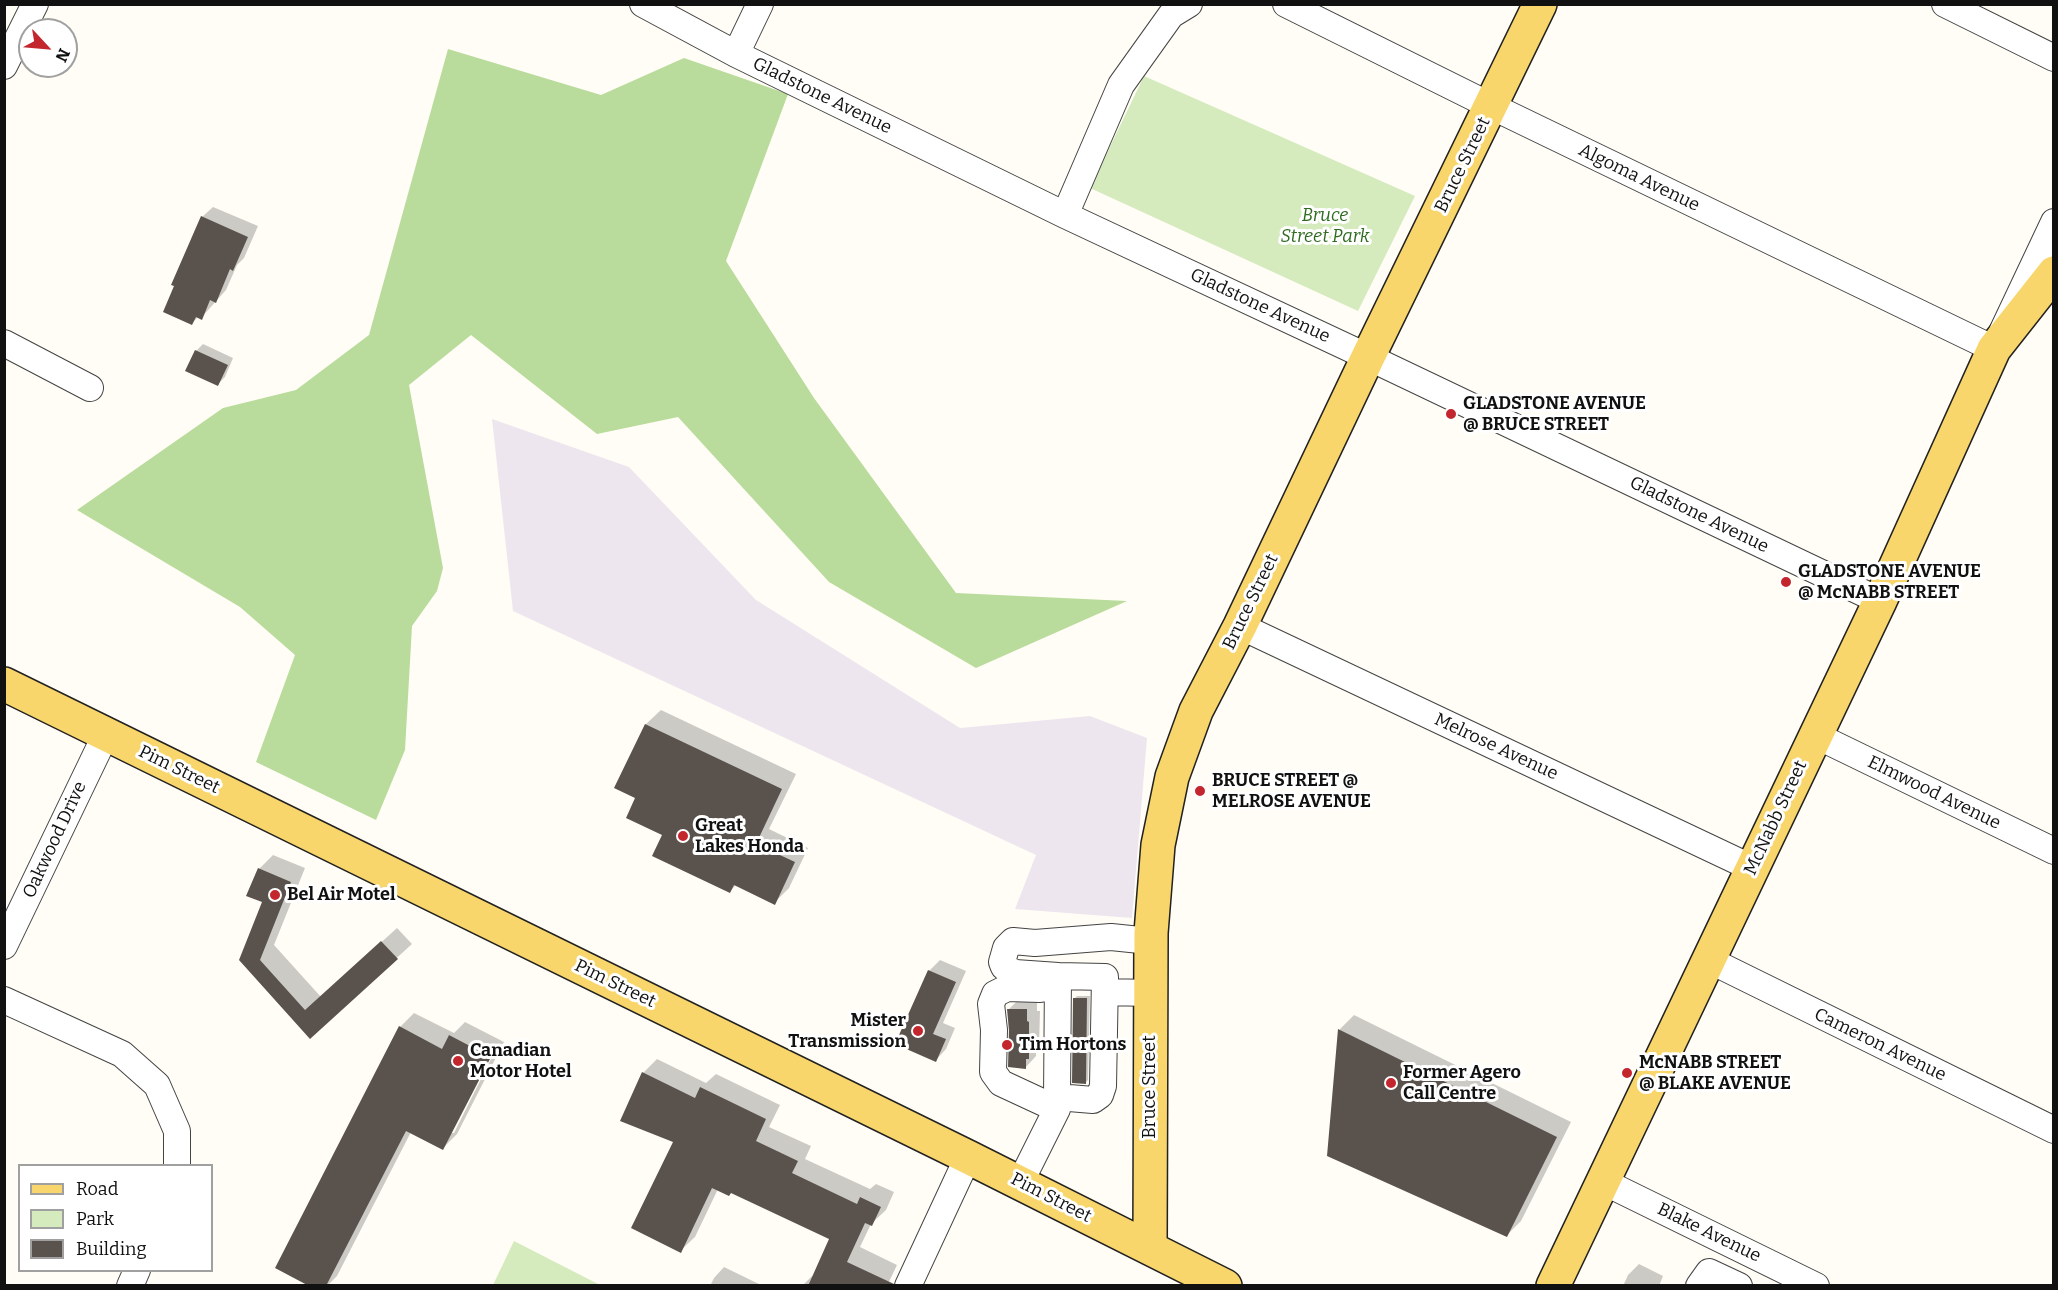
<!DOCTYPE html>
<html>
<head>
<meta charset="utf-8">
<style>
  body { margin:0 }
  #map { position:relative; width:2058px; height:1290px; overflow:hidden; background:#fffdf5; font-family:Bitter,serif }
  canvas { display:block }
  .frame { position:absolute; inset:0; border:6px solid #111; pointer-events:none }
  .legend { position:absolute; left:18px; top:1164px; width:195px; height:108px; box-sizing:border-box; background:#fff; border:2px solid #a0a0a0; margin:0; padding:8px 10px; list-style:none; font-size:18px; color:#111 }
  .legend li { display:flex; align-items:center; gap:12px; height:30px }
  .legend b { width:30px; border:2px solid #a0a0a0 }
  .north { position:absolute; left:18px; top:18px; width:60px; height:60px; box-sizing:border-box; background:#fff; border:2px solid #a0a0a0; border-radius:50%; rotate:116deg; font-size:16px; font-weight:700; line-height:24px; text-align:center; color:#111 }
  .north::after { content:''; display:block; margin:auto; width:21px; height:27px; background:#c4262e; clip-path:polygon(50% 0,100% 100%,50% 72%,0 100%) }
</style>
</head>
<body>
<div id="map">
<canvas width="2058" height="1290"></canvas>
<div class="frame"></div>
<ul class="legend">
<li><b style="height:8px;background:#f9d66b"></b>Road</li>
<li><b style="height:16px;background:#d5ebbd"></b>Park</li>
<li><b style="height:16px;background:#5a524d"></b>Building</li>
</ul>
<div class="north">N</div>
</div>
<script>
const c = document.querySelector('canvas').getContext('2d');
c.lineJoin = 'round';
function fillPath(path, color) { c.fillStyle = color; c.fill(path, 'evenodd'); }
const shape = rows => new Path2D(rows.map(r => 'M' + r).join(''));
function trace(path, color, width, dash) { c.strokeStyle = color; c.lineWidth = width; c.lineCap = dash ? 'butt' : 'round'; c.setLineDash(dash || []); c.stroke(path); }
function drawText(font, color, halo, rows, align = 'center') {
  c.font = font + ' Bitter,serif'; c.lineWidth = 6; c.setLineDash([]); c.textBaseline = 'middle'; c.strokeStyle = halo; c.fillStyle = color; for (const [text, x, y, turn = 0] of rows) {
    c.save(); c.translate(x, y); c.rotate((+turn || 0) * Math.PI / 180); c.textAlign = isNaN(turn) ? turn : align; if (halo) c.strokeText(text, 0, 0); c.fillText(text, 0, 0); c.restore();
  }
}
fillPath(shape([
  [492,419,629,467,756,600,960,728,1090,716,1147,738,1132,918,1015,909,1036,855,513,611]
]), '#eee6ef');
fillPath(shape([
  [1144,76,1415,196,1358,311,1090,188],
  [514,1241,600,1285,493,1285]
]), '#d5ebbd');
fillPath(shape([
  [448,49,601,95,684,58,788,94,726,261,814,398,956,593,1127,601,976,668,829,582,678,417,597,434,471,335,409,385,443,568,437,591,412,626,405,750,376,820,256,762,295,655,240,607,77,510,223,408,296,390,369,335]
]), '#b9dc9c');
fillPath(shape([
  [213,207,258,226,244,258,237,265,226,290,201,318,198,317,192,323,202,217],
  [203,344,233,358,225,377,218,384,196,351],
  [661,710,796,774,769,829,808,848,789,888,774,903,736,885,730,891,664,834,637,798,616,788,646,724],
  [273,855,305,868,274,945,321,997,397,928,412,944,310,1037,241,960,264,901,259,869],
  [940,960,966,971,943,1023,955,1028,946,1049,936,1060,897,1043,929,971],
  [1077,996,1090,996,1088,1080,1085,1083,1074,999],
  [1019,999,1037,999,1037,1011,1040,1011,1039,1047,1036,1050,1036,1056,1026,1067,1010,1067,1008,1010],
  [414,1013,454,1033,465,1022,504,1042,457,1134,443,1148,411,1132,337,1276,327,1286,312,1286,400,1027],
  [493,1049,495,1051,454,1133,450,1133],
  [1354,1015,1571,1122,1521,1221,1507,1235,1329,1155,1340,1029],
  [657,1059,706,1083,716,1074,780,1105,769,1127,811,1146,805,1159,870,1189,876,1184,894,1192,886,1210,871,1224,860,1247,897,1265,887,1286,802,1286,812,1276,813,1277,831,1239,731,1192,718,1189,695,1237,680,1251,675,1142,643,1073],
  [1639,1264,1663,1276,1659,1286,1623,1286,1628,1275],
  [724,1267,763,1286,710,1286,714,1278]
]), '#0003');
fillPath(shape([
  [201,216,248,237,233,271,230,269,216,303,210,300,202,320,196,317,192,325,163,312,174,286,171,285],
  [195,350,228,365,218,386,185,371],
  [645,724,782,789,756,844,795,862,775,905,734,885,730,893,652,856,662,835,626,818,635,798,614,788],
  [258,868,291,882,260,960,305,1010,381,941,398,959,310,1039,239,960,262,902,246,896],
  [928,970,956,982,933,1034,946,1039,936,1062,895,1044],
  [1073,998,1087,998,1086,1084,1072,1083],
  [1007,1009,1027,1009,1027,1021,1029,1022,1029,1059,1026,1059,1026,1069,1008,1067,1009,1030],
  [399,1026,442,1049,449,1035,491,1057,443,1150,406,1131,326,1286,309,1286,275,1268],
  [1338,1029,1557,1137,1507,1237,1327,1156],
  [642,1072,695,1098,700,1087,766,1119,756,1141,798,1161,792,1173,857,1204,860,1197,881,1207,872,1226,865,1223,847,1262,894,1284,893,1286,808,1286,829,1239,731,1193,729,1196,712,1188,681,1253,631,1228,673,1142,620,1121]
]), '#5a524d');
const minor = shape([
  [643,4,736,54,1065,215,1368,357,1880,601],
  [1286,4,1491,106,1994,349,2054,222],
  [1945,4,2054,58],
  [736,54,760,4],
  [4,66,35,4],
  [1065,215,1121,85,1171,15,1189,4],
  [4,343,90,388],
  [1240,626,1752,868],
  [1815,735,2054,851],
  [4,946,106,734],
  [1707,959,2054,1130],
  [1058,976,1015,973,1009,970,1004,967,1002,962,1006,948,1013,941,1035,943,1111,937,1150,941],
  [1040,989,1007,988,995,994,991,1004,994,1030,993,1072,1001,1083,1057,1109],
  [1105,992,1150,993],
  [4,1000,122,1054,157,1085,177,1131,177,1166],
  [1602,1181,1816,1286],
  [1020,1183,1057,1109,1057,1097,1058,976,1105,977,1103,1086,1100,1095,1093,1100,1057,1097],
  [130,1286,137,1270],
  [908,1286,968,1157],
  [1699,1286,1709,1272,1739,1286]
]);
const major = shape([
  [4,684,968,1157,1225,1286],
  [1150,1248,1151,933,1158,845,1172,777,1196,711,1240,626,1368,357,1540,4],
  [1553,1286,1880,601,1994,349,2054,273]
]);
trace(minor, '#444', 28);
trace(major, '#222', 36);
trace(minor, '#fff', 26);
trace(major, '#f9d66b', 33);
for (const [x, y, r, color] of [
  [1451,414,6,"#c4262e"],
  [1786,582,6,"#c4262e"],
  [1200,791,6,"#c4262e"],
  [683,836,6,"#c4262e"],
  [275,895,6,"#c4262e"],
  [918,1031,6,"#c4262e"],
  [1007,1045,6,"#c4262e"],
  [458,1061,6,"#c4262e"],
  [1627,1073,6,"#c4262e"],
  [1391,1083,6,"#c4262e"]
]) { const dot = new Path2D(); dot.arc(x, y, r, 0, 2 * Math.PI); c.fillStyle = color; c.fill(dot); trace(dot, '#fff', 2); }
drawText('18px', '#111', '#fff', [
  ["Gladstone Avenue",822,96,26],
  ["Bruce Street",1463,165,-64],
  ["Algoma Avenue",1639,178,26],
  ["Gladstone Avenue",1260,306,25],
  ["Gladstone Avenue",1699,515,26],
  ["Bruce Street",1251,602,-64],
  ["Melrose Avenue",1496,747,25],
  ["Pim Street",179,770,26],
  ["Elmwood Avenue",1934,793,26],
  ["McNabb Street",1776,818,-65],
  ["Oakwood Drive",55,840,-65],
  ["Pim Street",615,984,26],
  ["Cameron Avenue",1880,1045,26],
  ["Bruce Street",1150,1087,-90],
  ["Pim Street",1051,1198,27],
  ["Blake Avenue",1709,1233,26]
]);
drawText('italic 18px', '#2f6b1f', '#fff', [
  ["Bruce",1325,216],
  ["Street Park",1325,237]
]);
drawText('bold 18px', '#111', '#fff', [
  ["GLADSTONE AVENUE",1463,404],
  ["@ BRUCE STREET",1463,425],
  ["GLADSTONE AVENUE",1798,572],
  ["@ McNABB STREET",1798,593],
  ["BRUCE STREET @",1212,781],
  ["MELROSE AVENUE",1212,802],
  ["Great",695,826],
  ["Lakes Honda",695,847],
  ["Bel Air Motel",287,895],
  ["Mister",906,1021,"right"],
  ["Transmission",906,1042,"right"],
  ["Tim Hortons",1019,1045],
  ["Canadian",470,1051],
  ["Motor Hotel",470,1072],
  ["McNABB STREET",1639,1063],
  ["@ BLAKE AVENUE",1639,1084],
  ["Former Agero",1403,1073],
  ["Call Centre",1403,1094]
], 'left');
</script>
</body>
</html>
